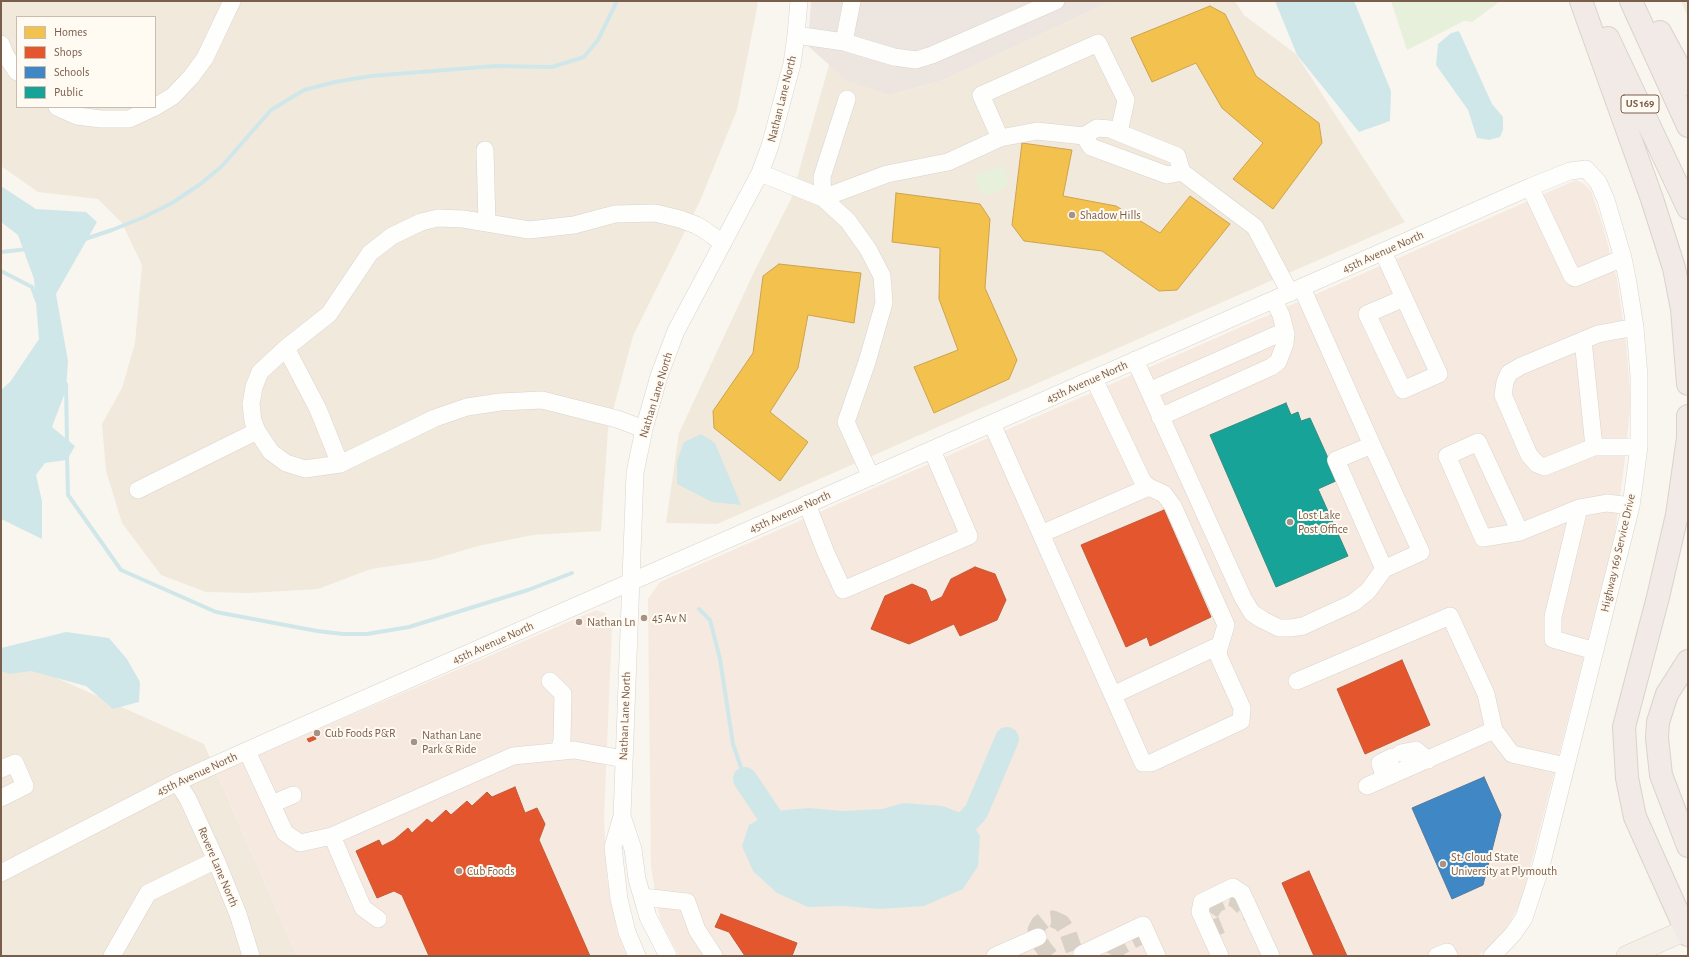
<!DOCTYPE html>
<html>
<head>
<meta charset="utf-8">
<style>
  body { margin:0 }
  #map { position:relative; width:1689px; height:957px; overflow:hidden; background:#f9f6ef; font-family:"Alegreya Sans",sans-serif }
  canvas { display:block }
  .frame { position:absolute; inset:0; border:2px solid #7a5e4c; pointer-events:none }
  .legend { position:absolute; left:16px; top:16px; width:140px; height:92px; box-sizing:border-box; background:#fffaf2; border:1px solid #cabcb0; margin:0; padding:5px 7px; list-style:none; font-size:12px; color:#7a5e4c }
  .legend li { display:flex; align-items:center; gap:8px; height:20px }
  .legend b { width:20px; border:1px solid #cabcb0 }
</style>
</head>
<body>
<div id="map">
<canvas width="1689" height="957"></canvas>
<div class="frame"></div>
<ul class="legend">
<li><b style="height:11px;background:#f2c14e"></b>Homes</li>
<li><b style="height:11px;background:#e4572e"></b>Shops</li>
<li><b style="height:11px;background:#3f88c5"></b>Schools</li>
<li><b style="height:11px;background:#17a398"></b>Public</li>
</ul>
</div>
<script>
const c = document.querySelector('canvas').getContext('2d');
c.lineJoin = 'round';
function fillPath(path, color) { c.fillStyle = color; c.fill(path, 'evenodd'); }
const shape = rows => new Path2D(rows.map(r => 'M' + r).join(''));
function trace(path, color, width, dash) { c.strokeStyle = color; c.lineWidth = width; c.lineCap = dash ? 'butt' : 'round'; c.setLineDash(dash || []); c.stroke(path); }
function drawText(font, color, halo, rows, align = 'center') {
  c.font = font + ' "Alegreya Sans",sans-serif'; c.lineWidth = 4; c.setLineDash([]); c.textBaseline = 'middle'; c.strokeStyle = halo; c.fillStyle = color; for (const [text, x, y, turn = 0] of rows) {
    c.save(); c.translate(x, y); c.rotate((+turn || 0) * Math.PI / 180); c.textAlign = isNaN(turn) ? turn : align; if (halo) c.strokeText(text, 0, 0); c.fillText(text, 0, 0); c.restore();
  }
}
fillPath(shape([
  [1,1,755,1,758,3,737,110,700,201,633,336,608,429,601,531,533,535,478,546,431,560,371,569,318,589,249,593,206,592,161,575,122,523,106,471,102,424,122,388,135,343,142,265,122,223,98,199,38,192,1,166],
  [17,17,155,17,155,107,17,107],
  [1112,1,1235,1,1244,15,1296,54,1405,222,717,524,666,523,679,433,755,270,791,199,829,65,848,81,889,95,941,81],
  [1681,1,1688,1,1688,17],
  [28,665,204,744,297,956,1,956,1,666]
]), '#f2e9dd');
fillPath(shape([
  [1576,180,1584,184,1591,191,1603,226,1617,279,1626,342,1631,401,1625,458,1615,534,1521,903,1506,929,1488,948,1477,956,679,956,660,920,651,867,648,599,660,582],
  [596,610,605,613,611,621,612,627,604,817,607,879,617,931,627,956,297,956,217,773]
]), '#f6e9e0');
fillPath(shape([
  [811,1,1112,1,941,81,889,95,847,81,808,46]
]), '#ede6e0');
fillPath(shape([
  [1391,1,1499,1,1499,2,1472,22,1464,21,1407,50],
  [1003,164,1008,183,1003,189,989,195,979,192,976,175,988,171]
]), '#e6f0da');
fillPath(shape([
  [1275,1,1354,1,1391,91,1390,121,1359,132,1297,55],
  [1459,31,1492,104,1503,117,1503,130,1500,137,1489,140,1477,138,1468,110,1436,65,1438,44,1451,33],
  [1,186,36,209,86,212,97,222,56,294,68,361,66,390,52,427,75,446,67,460,45,463,36,475,42,501,42,539,1,519,1,390,10,382,39,339,34,279,18,235,1,222],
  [701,434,715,443,741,505,712,502,677,484,677,461,684,442],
  [66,632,109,638,127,659,140,682,139,702,113,709,86,686,31,671,10,674,1,671,1,648],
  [904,803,943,806,966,815,980,836,978,866,963,889,924,906,880,909,842,906,808,907,777,893,753,871,742,846,749,825,774,811,809,808,843,811,882,809]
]), '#d0e7ea');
const homes = shape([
  [1210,6,1225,14,1256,76,1319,123,1322,143,1273,209,1233,179,1263,143,1222,108,1196,63,1152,82,1131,38,1210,6],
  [1022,143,1072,150,1063,196,1116,206,1160,233,1190,196,1230,224,1177,290,1159,291,1102,251,1024,241,1012,225,1022,143],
  [896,193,980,204,990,219,985,288,1017,360,1009,379,934,413,914,367,958,350,939,299,940,248,892,242,896,193],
  [779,264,861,273,854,323,808,315,798,368,770,412,808,442,780,481,714,428,713,411,753,353,763,276,779,264]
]);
fillPath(homes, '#f2c14e');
trace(homes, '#cea34d', 1);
const shops = shape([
  [1164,510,1211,617,1150,646,1147,637,1126,647,1081,545,1164,510],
  [975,567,995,574,1006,600,997,620,960,636,954,624,909,644,871,629,885,596,912,584,926,590,931,602,942,597,951,579,975,567],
  [1402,660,1430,725,1365,754,1337,689,1402,660],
  [315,736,316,739,309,742,307,739,315,736],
  [515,787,525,813,537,808,545,824,539,840,590,956,429,956,402,895,394,891,377,898,356,851,379,840,382,846,394,840,408,828,412,833,427,819,432,823,446,810,451,815,467,801,472,806,487,792,492,797,515,787],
  [1309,871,1347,956,1314,956,1282,883,1309,871],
  [721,914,797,943,792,956,745,956,729,932,715,927,721,914]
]);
fillPath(shops, '#e4572e');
trace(shops, '#c45937', 1);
const schools = shape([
  [1484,777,1501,815,1483,885,1452,899,1412,808,1484,777]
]);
fillPath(schools, '#3f88c5');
trace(schools, '#517ba1', 1);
const public = shape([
  [1286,403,1291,415,1298,412,1301,421,1310,418,1338,480,1318,489,1348,556,1276,587,1210,435,1286,403]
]);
fillPath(public, '#17a398');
trace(public, '#358e81', 1);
trace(shape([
  [82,240,112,230,142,218,172,203,199,185,221,167,271,110,304,90,335,82,371,76,495,66,552,67,584,57,598,40,617,1],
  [1,252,28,249],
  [1,271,32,287,37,301],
  [66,384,67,443],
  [67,456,68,495,121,570,216,612,317,631,343,634,367,634,409,627,528,590,572,573],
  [699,609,710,620,720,659,733,744,745,779]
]), '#d0e7ea', 4);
trace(shape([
  [745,779,787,842],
  [946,844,976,812,1007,739]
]), '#d0e7ea', 24);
trace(shape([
  [1217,936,1210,919,1210,913,1216,904,1230,898,1235,899,1252,916],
  [1050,956,1042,946,1038,937,1036,930,1039,924,1044,920,1053,919,1062,923,1068,933,1076,956],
  [1114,956,1118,948,1125,944,1147,933]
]), '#d9d0c6', 17, [17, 8]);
const minor = shape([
  [852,1,844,42,894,57,916,60,932,55,1056,1],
  [796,35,844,42],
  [1,44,6,56,17,72],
  [847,99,822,177,823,198,848,221,868,249,882,276,884,303,867,362,846,422,871,477],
  [57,107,77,116,101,119,129,119,155,107],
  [155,107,173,96,191,77,205,58,232,1],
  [1000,138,981,95,1098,43,1126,100,1119,132],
  [485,150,487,223],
  [1182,172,1167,175,1091,147,1084,136,1097,128,1110,129,1177,156,1182,172,1255,227,1290,293],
  [760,173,823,198,887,174,948,162,1000,138,1037,131,1084,136],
  [1530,187,1572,276,1575,278,1623,258],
  [1383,252,1439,374,1403,390,1367,314,1404,298],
  [1302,288,1372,445,1336,460,1384,569],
  [1635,327,1598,334,1521,366,1509,373,1505,382,1503,395,1529,455,1537,464,1544,467,1594,447,1639,447],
  [1583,340,1594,447],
  [286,348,318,409,340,464],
  [1135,360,1243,598,1252,613,1263,620,1279,628,1291,628,1303,626,1353,603,1368,591,1384,569,1421,552,1372,445],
  [1149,391,1285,331],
  [1160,417,1271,367,1278,362,1285,344,1286,334,1281,315,1274,300],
  [992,424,1143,763,1151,763,1241,721,1242,708,1219,657,1218,652,1226,625,1173,506,1164,494,1149,487,1143,482,1094,379],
  [644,429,617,419,542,400,500,402,467,407,435,418,340,464,305,469,286,463,271,452,257,431,253,421,251,404,254,387,260,372,286,348,329,314,370,253,392,236,421,222,438,218,463,219,529,230,574,225,615,214,655,213,680,219,696,225,703,229,723,243],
  [138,490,257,431],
  [807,504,826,553,843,590,969,536,932,450],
  [1579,508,1607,503,1631,506],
  [1520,532,1483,538,1447,456,1478,442,1520,532,1579,508,1553,617,1553,639,1595,651],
  [1041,534,1149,487],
  [550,681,563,694,562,740,559,751],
  [1297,681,1450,616,1486,694,1494,730],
  [1113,695,1220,645],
  [247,751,285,833,300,843,332,836,513,756,574,750,624,759],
  [1401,753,1416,750,1428,760],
  [1,769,15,763,25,786,1,798],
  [1385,778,1380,763,1392,757],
  [177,782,188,799,216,860,238,914,251,956],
  [1367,786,1494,730,1512,754,1566,766],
  [272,804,293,795],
  [622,816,633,849,637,879,648,917,668,956],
  [332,836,363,908,378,919],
  [1,873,177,782,264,743,1530,187,1570,171,1586,169,1598,182,1606,200,1623,258,1628,283,1635,327,1639,376,1639,447,1631,506,1541,866,1524,918,1513,934,1492,956],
  [643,897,687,902,697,930,714,956],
  [112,956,148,893,216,860],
  [637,956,627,932,619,899,613,847,622,816,635,473,644,429,659,376,676,331,760,173,770,146,792,64,796,35,799,1],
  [995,956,1038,937],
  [1083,956,1082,954,1143,925,1157,956],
  [1220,956,1200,912,1202,902,1233,887,1242,893,1271,956],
  [1437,956,1447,952,1449,956]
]);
const major = shape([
  [1627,956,1688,929]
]);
const highway = shape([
  [1581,1,1652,199,1674,268,1682,309,1688,384],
  [1631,1,1688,126],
  [1660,32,1688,84],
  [1608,38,1688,208],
  [1688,416,1688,438,1677,515,1658,597,1624,727,1627,778,1635,817,1688,935],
  [1688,661,1667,694,1658,722,1657,738,1661,775,1688,846]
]);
trace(minor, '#d9d3cd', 18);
trace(major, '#dad2cb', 22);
trace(highway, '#dad2cb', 24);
trace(minor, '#fefefd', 17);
trace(major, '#f4efe7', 21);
trace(highway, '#f2eae6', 22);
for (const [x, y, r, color] of [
  [1072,215,4,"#a69385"],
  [1290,522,4,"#a69385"],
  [644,618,4,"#a69385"],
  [579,622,4,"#a69385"],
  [317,733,4,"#a69385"],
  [414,742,4,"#a69385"],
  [1443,864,4,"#a69385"],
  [459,871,4,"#a69385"]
]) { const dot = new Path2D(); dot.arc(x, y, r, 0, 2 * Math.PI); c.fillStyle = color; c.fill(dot); trace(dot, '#fffaf2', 1.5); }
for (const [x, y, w] of [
  [1640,104,38]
]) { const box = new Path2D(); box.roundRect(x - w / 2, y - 9, w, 18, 3); c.fillStyle = '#fffaf2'; c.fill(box); trace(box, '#7a5e4c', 1); }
drawText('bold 11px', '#7a5e4c', null, [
  ["US 169",1640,104]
]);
drawText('12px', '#7a5e4c', '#fffaf2', [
  ["Nathan Lane North",782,99,-76],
  ["45th Avenue North",1383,252,-24],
  ["45th Avenue North",1087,382,-24],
  ["Nathan Lane North",656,395,-73],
  ["45th Avenue North",790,512,-24],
  ["Highway 169 Service Drive",1618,553,-77],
  ["45th Avenue North",493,643,-24],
  ["Nathan Lane North",625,716,-88],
  ["45th Avenue North",197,774,-25],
  ["Revere Lane North",218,867,67]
]);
drawText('12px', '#7a5e4c', '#fffaf2', [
  ["Shadow Hills",1080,215],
  ["Lost Lake",1298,515],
  ["Post Office",1298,529],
  ["45 Av N",652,618],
  ["Nathan Ln",587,622],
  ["Cub Foods P&R",325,733],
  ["Nathan Lane",422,735],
  ["Park & Ride",422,749],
  ["St. Cloud State",1451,857],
  ["University at Plymouth",1451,871],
  ["Cub Foods",467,871]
], 'left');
</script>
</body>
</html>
